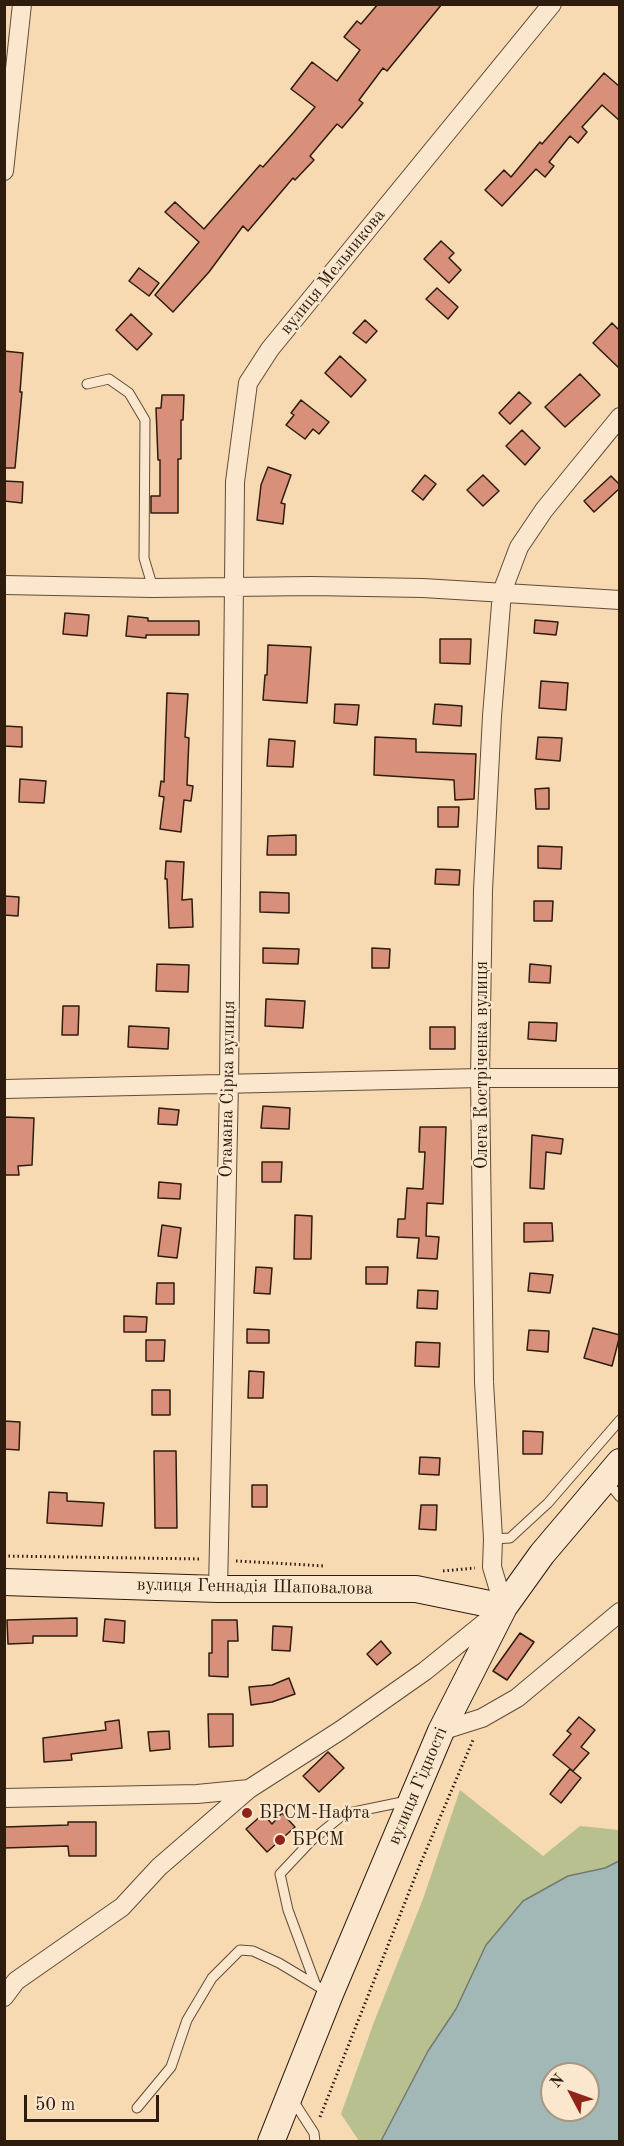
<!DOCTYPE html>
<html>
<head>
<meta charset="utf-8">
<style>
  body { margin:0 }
  #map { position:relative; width:624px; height:2146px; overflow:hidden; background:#f7dab2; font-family:"Old Standard TT",serif }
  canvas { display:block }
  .frame { position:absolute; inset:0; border:6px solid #2e1c0f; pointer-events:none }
  .north { position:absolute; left:540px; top:2062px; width:60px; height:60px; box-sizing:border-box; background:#fae7cd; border:2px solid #a89681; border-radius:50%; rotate:311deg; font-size:16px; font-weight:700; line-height:24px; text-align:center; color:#2e1c0f }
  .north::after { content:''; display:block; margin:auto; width:21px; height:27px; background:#8f2418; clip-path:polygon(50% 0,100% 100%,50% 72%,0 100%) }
  .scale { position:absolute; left:24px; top:2095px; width:135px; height:27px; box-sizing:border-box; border:3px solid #2e1c0f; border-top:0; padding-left:8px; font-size:18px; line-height:21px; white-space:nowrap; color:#2e1c0f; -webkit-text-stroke:4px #fae7cd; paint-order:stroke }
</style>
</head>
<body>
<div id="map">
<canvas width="624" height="2146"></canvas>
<div class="frame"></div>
<div class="north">N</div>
<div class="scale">50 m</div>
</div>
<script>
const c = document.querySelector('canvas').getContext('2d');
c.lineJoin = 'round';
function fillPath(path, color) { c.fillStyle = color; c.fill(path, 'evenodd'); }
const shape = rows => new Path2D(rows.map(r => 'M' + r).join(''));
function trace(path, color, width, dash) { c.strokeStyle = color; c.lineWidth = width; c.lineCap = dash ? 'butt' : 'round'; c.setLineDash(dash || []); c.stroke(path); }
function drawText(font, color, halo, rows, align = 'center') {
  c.font = font + ' "Old Standard TT",serif'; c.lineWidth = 4.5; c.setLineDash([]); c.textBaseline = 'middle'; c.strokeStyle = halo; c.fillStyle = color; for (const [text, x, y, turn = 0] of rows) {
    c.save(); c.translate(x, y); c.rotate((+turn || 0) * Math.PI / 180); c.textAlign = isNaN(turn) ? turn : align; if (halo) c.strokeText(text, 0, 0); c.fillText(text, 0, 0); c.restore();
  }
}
fillPath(shape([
  [460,1790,543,1856,580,1826,619,1830,619,2141,359,2141,341,2114,374,2022,423,1899],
  [552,2074,588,2074,588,2110,552,2110]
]), '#b9c08f');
const water = shape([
  [619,1861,619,2141,381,2141,428,2051,456,2009,486,1945,523,1901,568,1876,605,1868,619,1861],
  [552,2074,588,2074,588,2110,552,2110,552,2074]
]);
fillPath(water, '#a1b8b6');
trace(water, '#737a73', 1.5);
const building = shape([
  [378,4,442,4,387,71,383,68,359,100,363,103,342,128,337,124,310,156,314,160,295,180,293,178,248,231,243,226,209,272,173,312,155,295,199,242,165,212,175,202,204,229,260,165,263,167,294,132,315,107,291,89,312,62,337,81,360,50,344,37,357,21,361,24,378,4],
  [604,73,620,87,620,121,602,105,582,127,587,132,578,143,570,136,549,162,554,166,545,177,536,169,502,206,485,190,504,170,511,177,540,142,542,144,604,73],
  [441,241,454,253,449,258,461,270,449,283,424,259,441,241],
  [139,268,159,283,149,296,129,281,139,268],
  [437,288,458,307,448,319,426,299,437,288],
  [131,314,152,334,137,350,116,330,131,314],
  [365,320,377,331,366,343,353,333,365,320],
  [612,323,620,331,620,369,593,343,612,323],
  [4,351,23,353,20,392,22,392,15,468,4,468,4,351],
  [340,356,366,380,351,397,325,373,340,356],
  [580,374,600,395,565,427,545,407,580,374],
  [519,392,531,403,510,424,499,413,519,392],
  [162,395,184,395,183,420,181,420,181,459,178,459,178,513,151,513,151,496,160,496,160,460,158,460,156,408,161,408,162,395],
  [301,400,329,422,319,434,313,429,305,439,286,425,294,415,291,413,301,400],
  [522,430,540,448,525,465,506,446,522,430],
  [268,467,291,475,281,503,285,504,283,524,257,520,261,485,268,467],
  [425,475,436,484,423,500,412,491,425,475],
  [483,475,499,491,483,506,467,490,483,475],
  [611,476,620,485,620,488,594,512,584,501,611,476],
  [4,481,23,482,22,503,4,501,4,481],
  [65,613,89,615,87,636,63,634,65,613],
  [128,616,148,618,148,621,199,621,199,635,146,635,146,638,126,636,128,616],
  [535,620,558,622,556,635,534,633,535,620],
  [440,639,471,639,470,664,440,663,440,639],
  [268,645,311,647,307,703,263,700,265,675,267,675,268,645],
  [541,681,568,683,566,710,539,708,541,681],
  [167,693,188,694,185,737,189,738,187,785,193,786,191,801,184,800,181,832,160,829,164,797,159,796,161,781,164,782,167,693],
  [335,704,359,705,357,725,334,723,335,704],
  [435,704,462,706,461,726,433,724,435,704],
  [4,726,22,727,22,747,4,746,4,726],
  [375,737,416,739,416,752,476,754,474,799,455,800,454,780,374,775,375,737],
  [538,737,562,738,560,761,536,759,538,737],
  [269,739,295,741,293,767,267,766,269,739],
  [20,779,46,781,44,803,19,802,20,779],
  [549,788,549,809,536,809,535,789,549,788],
  [438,807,459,807,458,827,438,827,438,807],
  [296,835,296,855,267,855,268,836,296,835],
  [538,846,562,847,561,869,538,868,538,846],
  [166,861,184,862,182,900,192,899,193,927,169,928,167,879,165,879,166,861],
  [436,869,460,870,459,885,435,884,436,869],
  [260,892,289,893,289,913,260,912,260,892],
  [4,896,19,897,18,916,4,915,4,896],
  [534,901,553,901,552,921,534,921,534,901],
  [263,948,299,949,298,964,263,963,263,948],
  [372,948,390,949,389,968,372,968,372,948],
  [157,964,189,965,188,992,156,991,157,964],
  [530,964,551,966,550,983,529,982,530,964],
  [266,999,305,1001,303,1028,265,1026,266,999],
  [63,1006,79,1006,78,1035,62,1035,63,1006],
  [529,1022,557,1023,556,1041,528,1039,529,1022],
  [129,1026,169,1028,168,1049,128,1047,129,1026],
  [430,1027,455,1027,455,1049,430,1049,430,1027],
  [263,1106,290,1108,289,1129,261,1128,263,1106],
  [159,1108,179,1110,177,1125,158,1124,159,1108],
  [4,1117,34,1118,32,1165,18,1166,19,1175,4,1175,4,1117],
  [420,1127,446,1127,443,1204,427,1203,426,1236,439,1237,437,1259,417,1258,419,1238,397,1237,398,1219,405,1219,407,1188,423,1189,425,1152,419,1152,420,1127],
  [532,1135,563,1139,561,1154,546,1152,544,1189,530,1188,532,1135],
  [262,1162,282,1162,281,1182,262,1182,262,1162],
  [159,1182,181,1184,180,1199,158,1198,159,1182],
  [295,1215,312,1216,311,1259,294,1259,295,1215],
  [524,1223,552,1223,553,1241,524,1242,524,1223],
  [162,1225,181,1228,177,1258,158,1256,162,1225],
  [256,1267,272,1268,270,1294,254,1293,256,1267],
  [366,1267,388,1267,387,1284,366,1284,366,1267],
  [530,1273,553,1275,550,1293,528,1291,530,1273],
  [157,1283,174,1283,174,1304,156,1304,157,1283],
  [418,1290,438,1291,437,1309,417,1308,418,1290],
  [124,1316,147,1317,146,1332,124,1332,124,1316],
  [593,1328,620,1335,612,1366,584,1358,593,1328],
  [247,1329,269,1330,269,1343,247,1343,247,1329],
  [529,1330,549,1331,548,1352,527,1350,529,1330],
  [146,1340,165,1340,164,1361,146,1361,146,1340],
  [416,1342,440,1343,439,1367,415,1366,416,1342],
  [249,1371,264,1372,263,1398,248,1398,249,1371],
  [152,1390,170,1390,170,1415,152,1415,152,1390],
  [4,1421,20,1422,19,1450,4,1449,4,1421],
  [523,1431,543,1432,542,1454,523,1454,523,1431],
  [154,1451,176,1451,177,1528,155,1528,154,1451],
  [420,1457,440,1458,439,1475,419,1474,420,1457],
  [252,1485,267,1485,267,1507,252,1507,252,1485],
  [49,1492,67,1493,67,1501,104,1503,102,1526,47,1523,49,1492],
  [421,1505,437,1505,436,1530,419,1529,421,1505],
  [77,1618,77,1636,33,1636,33,1643,8,1644,7,1620,77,1618],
  [105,1619,125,1621,124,1643,103,1641,105,1619],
  [212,1620,237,1620,238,1641,228,1641,228,1677,209,1676,209,1653,212,1653,212,1620],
  [273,1626,292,1627,290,1651,272,1650,273,1626],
  [520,1633,534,1642,507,1680,493,1671,520,1633],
  [381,1641,391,1653,377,1665,367,1654,381,1641],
  [289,1678,295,1694,272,1702,251,1705,249,1687,272,1685,289,1678],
  [208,1714,233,1714,233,1746,209,1747,208,1714],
  [579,1717,595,1730,581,1747,589,1753,573,1771,553,1755,571,1734,567,1731,579,1717],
  [119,1720,122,1748,71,1754,72,1760,44,1762,43,1738,106,1730,105,1722,119,1720],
  [169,1731,170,1749,150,1751,148,1732,169,1731],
  [328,1752,344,1768,319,1792,303,1776,328,1752],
  [570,1769,581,1778,561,1803,550,1794,570,1769],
  [282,1813,295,1827,267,1852,246,1829,263,1814,272,1824,282,1813],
  [68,1822,96,1822,96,1856,69,1856,68,1846,4,1848,4,1827,68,1825,68,1822]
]);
fillPath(building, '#d9907b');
trace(building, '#2e1c0f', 1.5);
const lane = shape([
  [87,384,109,379,129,393,145,420,144,558,153,588],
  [606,1480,620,1497],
  [493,1539,510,1538,548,1503,620,1420],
  [315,1983,288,1910,280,1874,312,1840,344,1814,407,1801],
  [292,2099,314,2133,315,2142],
  [137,2108,171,2067,187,2020,212,1978,240,1950,253,1951,279,1963,329,1993]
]);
const street = shape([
  [4,171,22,4],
  [4,585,153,588,311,586,423,588,620,600],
  [4,1089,480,1078,620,1078],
  [218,1589,229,1084,235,482,248,383,270,349,552,4],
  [441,1731,482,1718,517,1698,620,1612],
  [4,1798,197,1794,249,1789],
  [4,1997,16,1981,122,1907,159,1867,249,1789,341,1730,425,1671,504,1607,492,1567,493,1539,484,1382,480,1078,483,890,492,716,502,592,519,547,544,510,620,417]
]);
const secondary = shape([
  [4,1582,218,1589,416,1589,504,1607],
  [271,2142,330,1994,441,1731,472,1670,504,1607,542,1554,620,1462]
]);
trace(lane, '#604c38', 11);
trace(street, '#604c38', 20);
trace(secondary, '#2e1c0f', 28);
trace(shape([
  [4,1556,202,1559],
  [236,1561,325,1566],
  [443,1571,475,1568],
  [320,2117,419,1867,473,1740]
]), '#2e1c0f', 3, [1.5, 3]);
trace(lane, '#fae7cd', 9);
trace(street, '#fae7cd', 18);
trace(secondary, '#fae7cd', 26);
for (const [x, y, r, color] of [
  [247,1813,6,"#8f2418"],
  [280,1840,6,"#8f2418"]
]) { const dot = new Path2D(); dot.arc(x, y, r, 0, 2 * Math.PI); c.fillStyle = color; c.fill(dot); trace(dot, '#fae7cd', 2); }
drawText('18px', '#2e1c0f', '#fae7cd', [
  ["вулиця Мельникова",333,272,-51],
  ["Олега Костріченка вулиця",482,1065,-90],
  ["Отамана Сірка вулиця",228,1089,-89],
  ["вулиця Геннадія Шаповалова",255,1587,1],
  ["вулиця Гідності",418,1786,-67]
]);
drawText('18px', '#2e1c0f', '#fae7cd', [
  ["БРСМ-Нафта",259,1813],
  ["БРСМ",292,1840]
], 'left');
</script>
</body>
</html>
